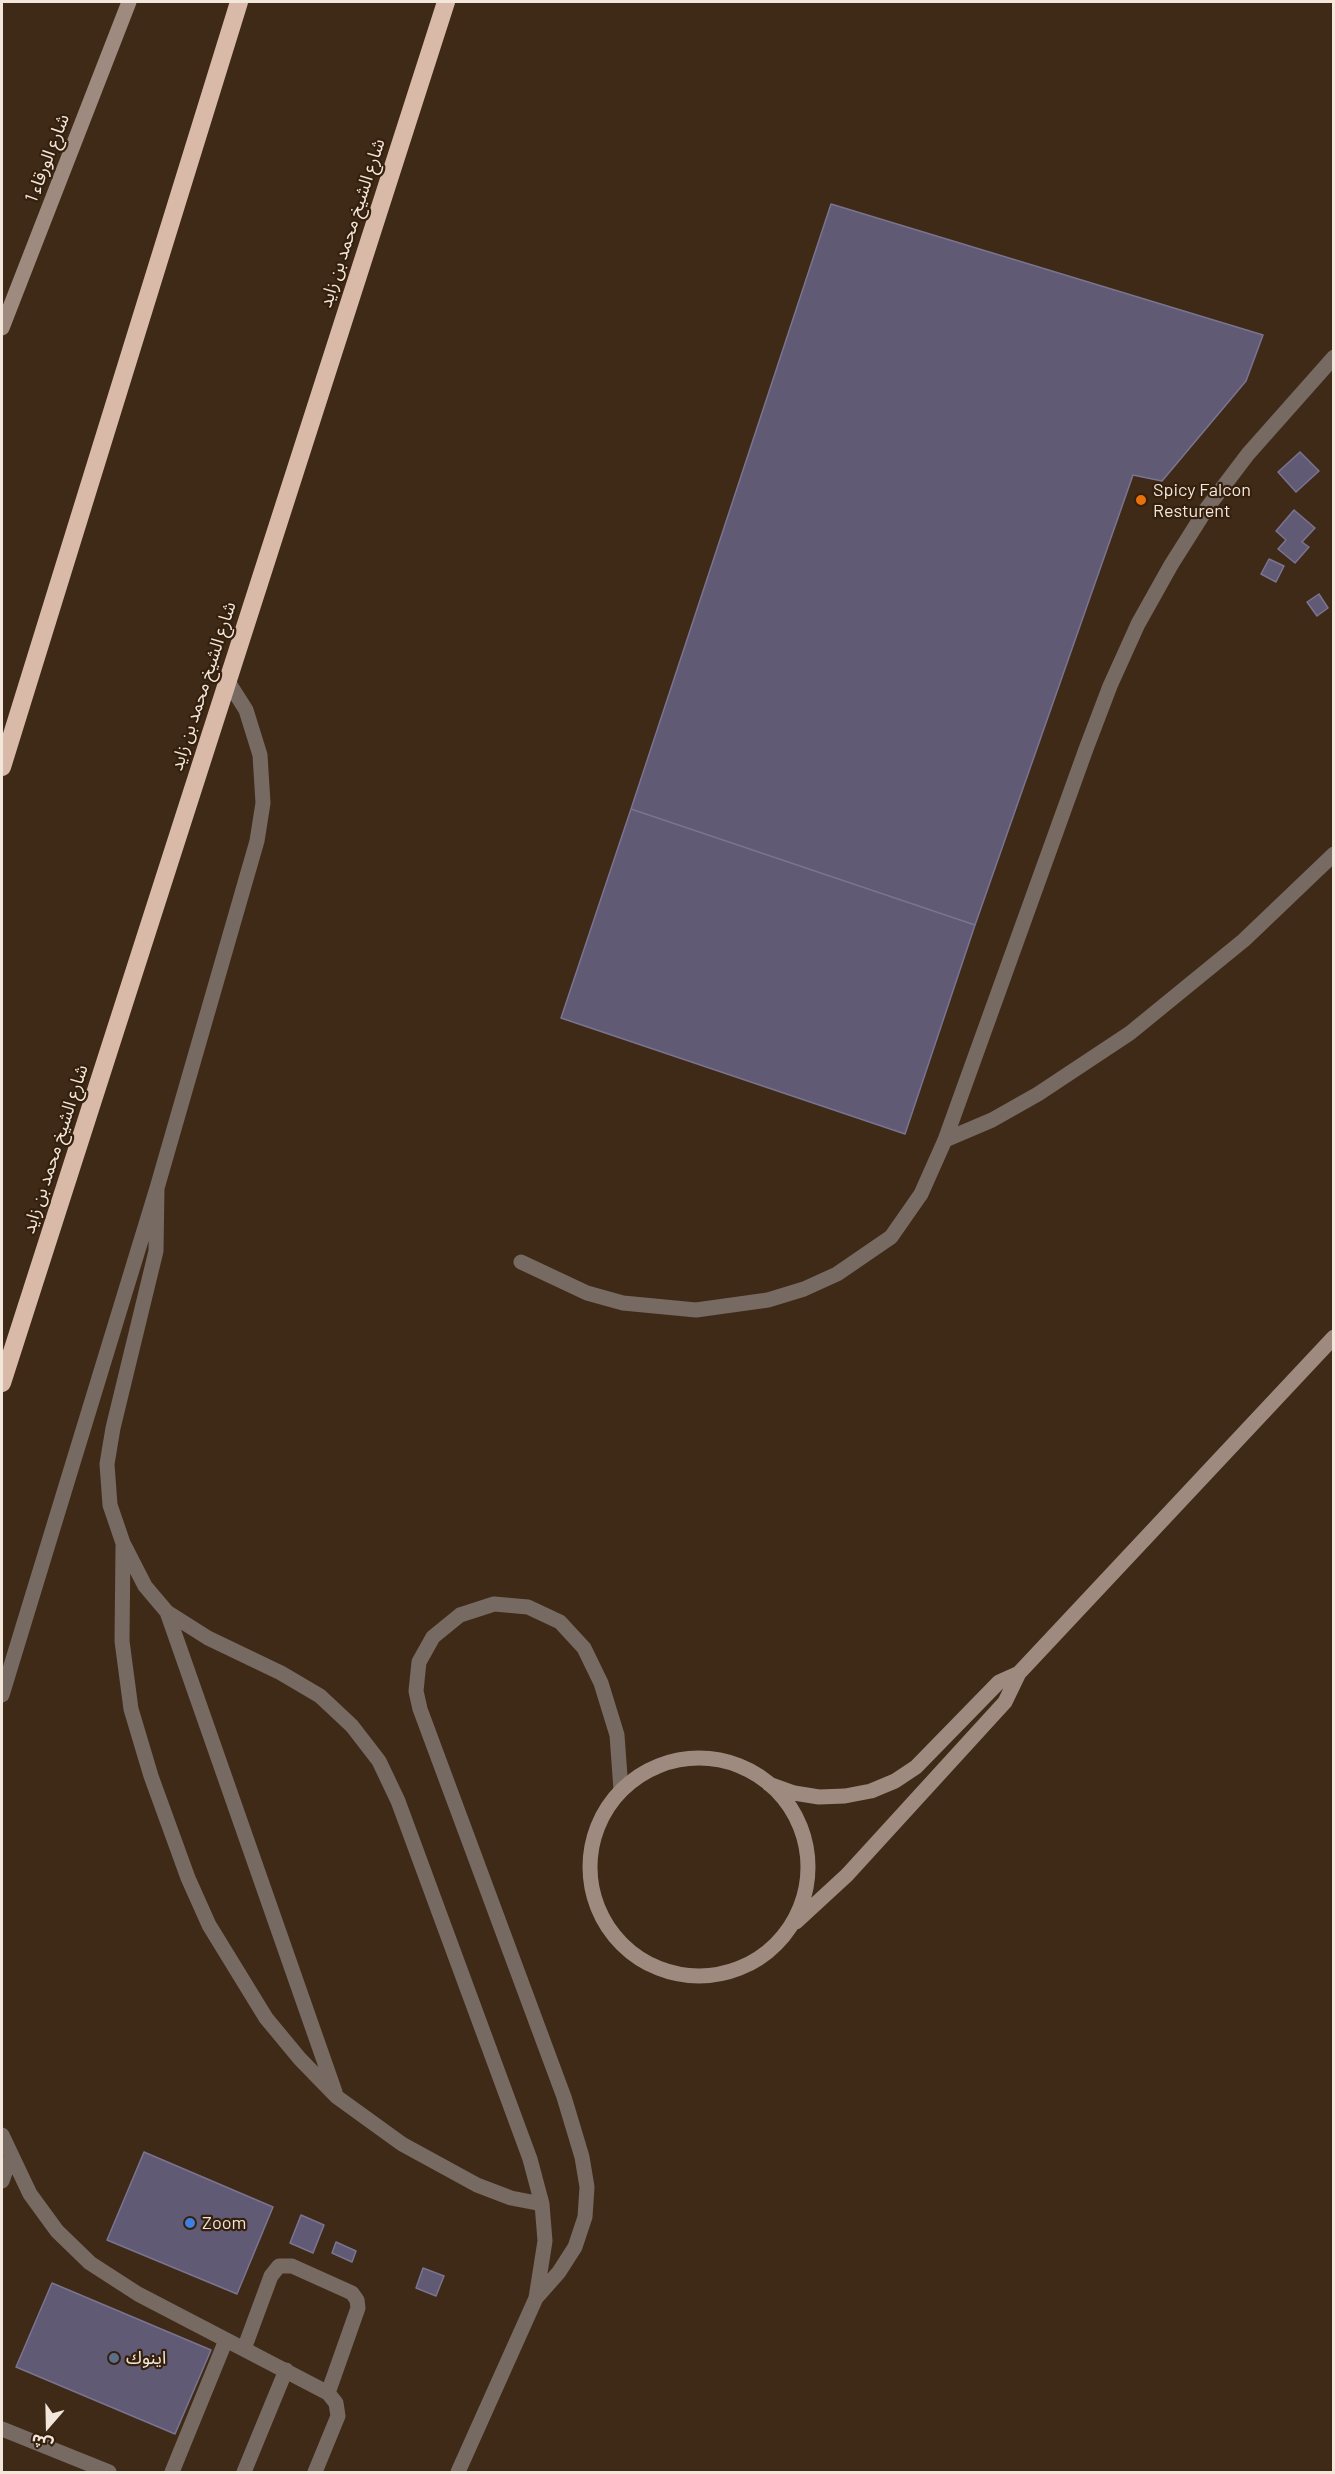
<!DOCTYPE html>
<html>
<head>
<meta charset="utf-8">
<style>
  body { margin:0 }
  #map { position:relative; width:1335px; height:2474px; overflow:hidden; background:#3e2a17; font-family:Barlow,"Noto Sans Arabic",sans-serif }
  canvas { display:block }
  .frame { position:absolute; inset:0; border:3px solid #f3e6da; pointer-events:none }
  .north { position:absolute; left:18px; top:2396px; width:60px; height:60px; -webkit-text-stroke:4px #34200d; paint-order:stroke; rotate:200deg; font-size:16px; font-weight:700; line-height:24px; text-align:center; color:#f3e6da }
  .north::after { content:''; display:block; margin:auto; width:21px; height:27px; background:#f3e6da; clip-path:polygon(50% 0,100% 100%,50% 72%,0 100%) }
</style>
</head>
<body>
<div id="map">
<canvas width="1335" height="2474"></canvas>
<div class="frame"></div>
<div class="north">ش</div>
</div>
<script>
const c = document.querySelector('canvas').getContext('2d');
c.lineJoin = 'round';
function fillPath(path, color) { c.fillStyle = color; c.fill(path, 'evenodd'); }
const shape = rows => new Path2D(rows.map(r => 'M' + r).join(''));
function trace(path, color, width, dash) { c.strokeStyle = color; c.lineWidth = width; c.lineCap = dash ? 'butt' : 'round'; c.setLineDash(dash || []); c.stroke(path); }
function drawText(font, color, halo, rows, align = 'center') {
  c.font = font + ' Barlow,"Noto Sans Arabic",sans-serif'; c.lineWidth = 4.5; c.setLineDash([]); c.textBaseline = 'middle'; c.strokeStyle = halo; c.fillStyle = color; for (const [text, x, y, turn = 0] of rows) {
    c.save(); c.translate(x, y); c.rotate((+turn || 0) * Math.PI / 180); c.textAlign = isNaN(turn) ? turn : align; if (halo) c.strokeText(text, 0, 0); c.fillText(text, 0, 0); c.restore();
  }
}
const building = shape([
  [831,204,1263,335,1246,381,1162,481,1133,475,975,925,631,809,831,204],
  [1300,452,1319,471,1296,492,1278,472,1300,452],
  [1294,510,1315,528,1302,542,1309,547,1295,563,1278,549,1286,540,1276,531,1294,510],
  [1269,559,1284,566,1276,582,1261,574,1269,559],
  [1319,594,1328,608,1317,616,1307,602,1319,594],
  [631,809,975,925,905,1134,561,1018,631,809],
  [144,2152,273,2207,237,2294,107,2240,144,2152],
  [301,2215,324,2225,313,2253,290,2243,301,2215],
  [336,2242,356,2251,352,2262,332,2253,336,2242],
  [423,2268,444,2276,436,2296,416,2288,423,2268],
  [52,2283,211,2350,175,2434,16,2367,52,2283]
]);
fillPath(building, '#615a75');
trace(building, '#7b7490', 1.5);
trace(shape([
  [945,1140,992,1120,1038,1094,1130,1033,1244,940,1334,854],
  [157,1188,156,1251,113,1428,107,1464,110,1505,123,1543,145,1586,167,1612,208,1638,281,1673,320,1696,352,1726,379,1761,398,1801,530,2159,542,2204,545,2241,536,2298,458,2472],
  [521,1262,587,1293,623,1303,696,1310,768,1300,804,1289,837,1274,891,1237,921,1194,945,1140,1086,749,1110,686,1138,624,1171,565,1207,508,1248,454,1334,357],
  [123,1546,122,1641,131,1709,151,1776,188,1878,209,1925,266,2018,300,2059,337,2097,402,2144,477,2185,511,2198,542,2204],
  [167,1612,335,2092],
  [2,1695,157,1188,257,841,263,803,260,755,246,710,227,680],
  [2,2135,30,2194,57,2231,90,2263,138,2294,328,2393,336,2403,338,2416,315,2472],
  [2,2181,11,2156],
  [536,2298,559,2272,575,2247,585,2217,587,2187,582,2157,564,2097,420,1709,416,1691,419,1662,433,1637,460,1615,494,1604,528,1607,560,1622,584,1648,601,1683,617,1735,621,1790],
  [244,2349,271,2276,279,2266,292,2266,352,2293,357,2300,358,2308,328,2393],
  [2,2429,109,2472],
  [172,2472,226,2340],
  [244,2472,286,2370]
]), '#766a63', 15);
trace(shape([
  [2,328,129,2],
  '590 1867a109 109 0 1 1 218 0a109 109 0 1 1-218 0Z',
  [769,1784,794,1793,819,1797,845,1796,871,1791,895,1781,916,1767,999,1682,1019,1673,1334,1337],
  [796,1922,847,1875,1005,1702,1019,1673]
]), '#9e8a7f', 15);
trace(shape([
  [2,767,239,2],
  [2,1383,446,2]
]), '#d9baa9', 18);
for (const [x, y, r, color] of [
  [1141,500,6,"#e8710a"],
  [190,2223,6,"#3f7fe0"],
  [114,2358,6,"#5c6f8a"]
]) { const dot = new Path2D(); dot.arc(x, y, r, 0, 2 * Math.PI); c.fillStyle = color; c.fill(dot); trace(dot, '#34200d', 2); }
drawText('18px', '#f3e6da', '#34200d', [
  ["شارع الورقاء 1",47,158,-69],
  ["شارع الشيخ محمد بن زايد",352,223,-72],
  ["شارع الشيخ محمد بن زايد",203,686,-72],
  ["شارع الشيخ محمد بن زايد",55,1149,-72]
]);
drawText('18px', '#f3e6da', '#34200d', [
  ["Spicy Falcon",1153,490],
  ["Resturent",1153,511],
  ["Zoom",202,2223],
  ["اينوك",126,2358]
], 'left');
</script>
</body>
</html>
